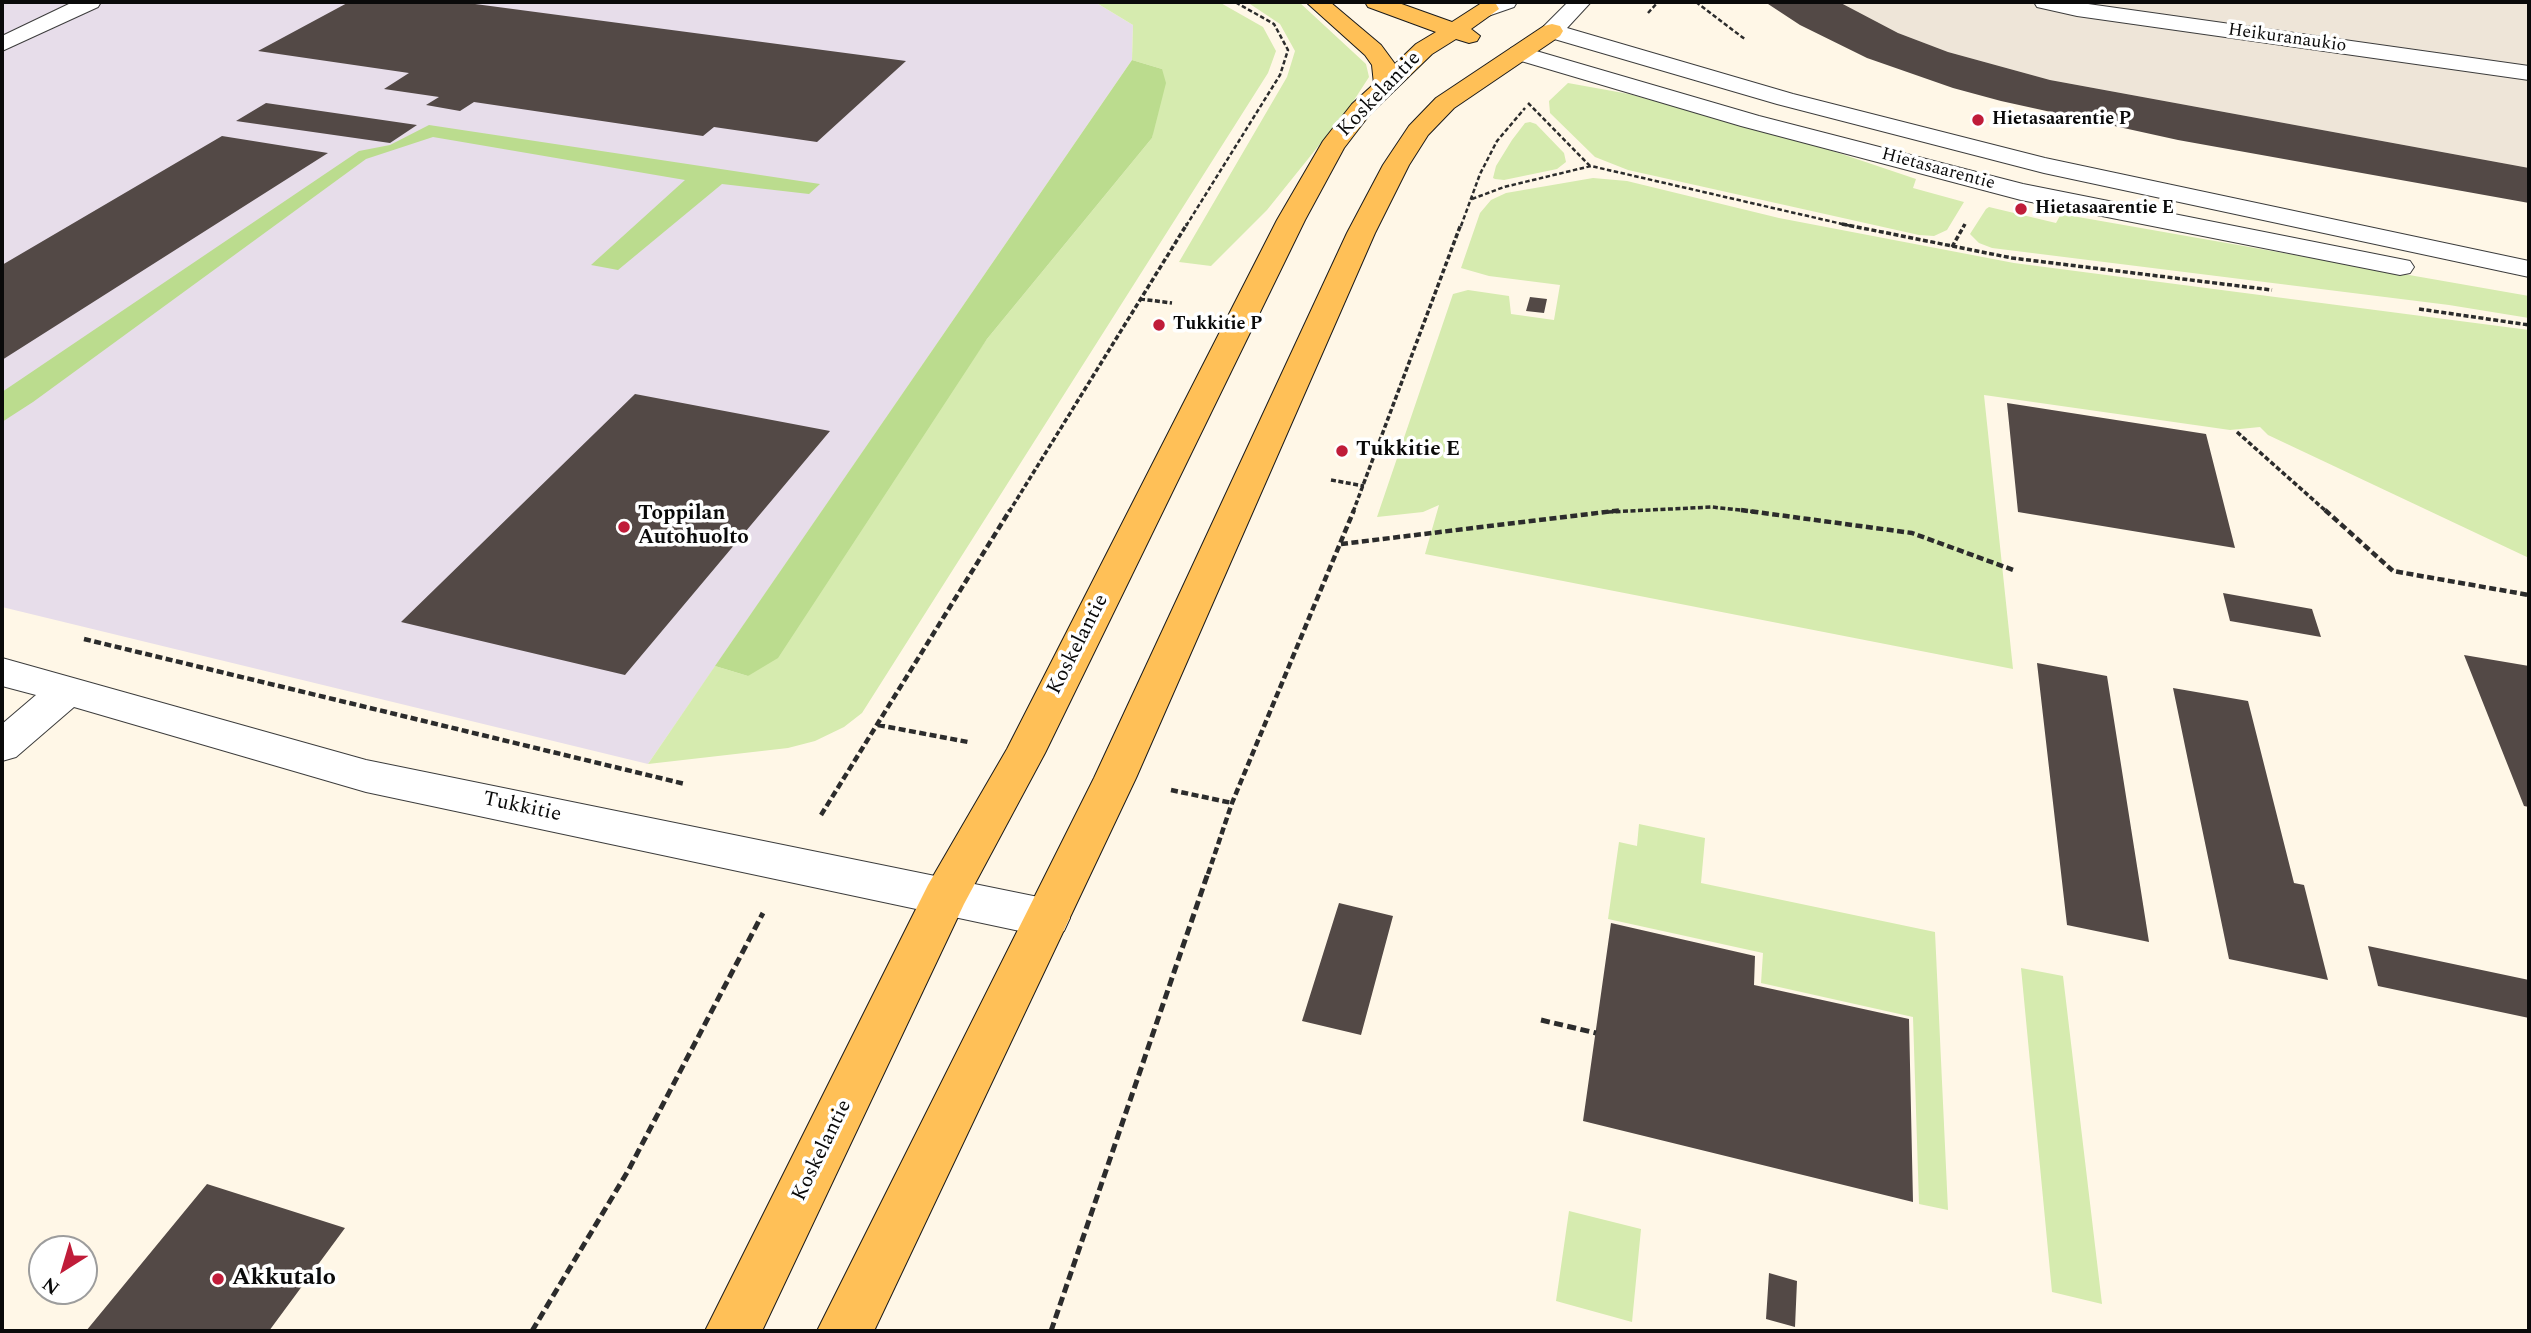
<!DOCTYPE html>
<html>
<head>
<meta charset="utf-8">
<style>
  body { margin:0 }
  #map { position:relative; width:2531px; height:1333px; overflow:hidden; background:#fff7e7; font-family:Spectral,serif }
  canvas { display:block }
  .frame { position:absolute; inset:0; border:4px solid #0a0a0a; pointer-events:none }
  .north { position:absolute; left:28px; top:1235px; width:70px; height:70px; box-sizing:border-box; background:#fff; border:2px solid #9d9d9d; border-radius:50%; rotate:217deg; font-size:19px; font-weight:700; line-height:28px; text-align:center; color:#0a0a0a }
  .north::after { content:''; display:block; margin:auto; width:24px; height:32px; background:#c01c39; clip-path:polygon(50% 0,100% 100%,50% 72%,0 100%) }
</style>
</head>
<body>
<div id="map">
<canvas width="2531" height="1333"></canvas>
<div class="frame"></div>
<div class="north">N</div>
</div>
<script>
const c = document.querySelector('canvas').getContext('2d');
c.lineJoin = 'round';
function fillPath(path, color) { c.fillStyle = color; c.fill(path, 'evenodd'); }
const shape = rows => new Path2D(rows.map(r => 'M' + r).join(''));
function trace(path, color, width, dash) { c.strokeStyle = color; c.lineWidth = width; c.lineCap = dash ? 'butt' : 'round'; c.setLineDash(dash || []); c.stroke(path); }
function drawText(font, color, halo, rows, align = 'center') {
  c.font = font + ' Spectral,serif'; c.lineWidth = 7; c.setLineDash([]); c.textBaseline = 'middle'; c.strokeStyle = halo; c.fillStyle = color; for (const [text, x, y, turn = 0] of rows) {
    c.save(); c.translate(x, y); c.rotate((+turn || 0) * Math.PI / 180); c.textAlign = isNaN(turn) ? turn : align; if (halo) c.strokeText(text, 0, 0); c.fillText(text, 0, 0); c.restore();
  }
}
fillPath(shape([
  [2,2,1095,2,1133,25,1132,60,648,764,2,607]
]), '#e7ddea');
fillPath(shape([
  [1095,2,1219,2,1263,27,1276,51,1268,73,862,713,844,727,815,741,788,748,648,764,715,666,748,676,987,339,1152,138,1162,69,1132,60,1133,25],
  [1247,2,1299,2,1366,64,1369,77,1349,108,1267,210,1211,266,1179,262,1287,77,1295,51,1280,24],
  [1568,83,1629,94,1821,147,1916,179,1913,188,1964,202,1947,230,1934,236,1919,235,1628,170,1595,157,1550,113,1549,101],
  [1530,122,1536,124,1564,153,1566,162,1557,169,1504,180,1495,179,1493,178,1496,166,1512,140,1525,123],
  [1593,178,1627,181,1779,218,2014,263,2529,330,2529,558,2268,435,2260,427,2230,430,1984,395,2013,669,1425,554,1439,505,1423,512,1377,517,1453,294,1468,290,1509,296,1511,314,1554,320,1560,285,1489,276,1461,268,1480,213,1491,200,1506,193],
  [1989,207,2056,223,2061,214,2529,296,2529,318,2449,305,1992,248,1979,243,1970,234,1986,209],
  [1639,824,1705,838,1701,883,1935,932,1948,1210,1919,1204,1913,1017,1761,983,1763,953,1608,919,1619,842,1637,846],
  [2021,968,2063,976,2102,1304,2052,1292],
  [1569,1211,1641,1229,1632,1322,1556,1301]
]), '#d6ebaf');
fillPath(shape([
  [1132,60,1162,69,1166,83,1152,138,987,339,778,658,748,676,715,666],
  [429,125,820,184,809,194,722,184,618,270,591,265,685,180,433,137,366,159,33,402,2,422,2,392,359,151,390,145]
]), '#bbdc8e');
fillPath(shape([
  [1839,2,2529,2,2529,168,2050,80,1948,52,1898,33]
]), '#eee5d8');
fillPath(shape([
  [349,2,460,2,906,61,817,142,714,127,703,136,474,102,460,111,426,105,439,97,384,89,409,73,258,51],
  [1765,2,1839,2,1898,33,1948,52,2050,80,2529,168,2529,203,2178,140,2001,101,1953,88,1867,58,1800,25],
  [266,103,417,125,390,143,236,121],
  [222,136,328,153,2,360,2,265],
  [1530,297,1547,299,1544,313,1526,311],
  [635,394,830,431,625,675,401,622],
  [2007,403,2206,434,2235,548,2018,512],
  [2223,593,2312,609,2321,637,2230,621],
  [2464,655,2529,666,2529,807,2524,806],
  [2037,663,2107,676,2149,942,2067,925],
  [2173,688,2248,701,2294,883,2304,885,2328,980,2229,959],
  [1339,903,1393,916,1361,1035,1302,1021],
  [1611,923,1755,956,1754,985,1909,1019,1913,1202,1583,1121],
  [2368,946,2529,980,2529,1018,2378,986],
  [207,1184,345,1228,269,1331,86,1331],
  [1769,1273,1797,1281,1795,1327,1766,1319]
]), '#534946');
const minor = shape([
  [73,2,101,2,98,7,2,51,2,36,73,2],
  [1487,2,1517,2,1514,7,1488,16,1480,14,1477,9,1487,2],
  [1568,2,1591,2,1567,28,1793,94,2045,158,2529,261,2529,277,2044,173,1777,104,1544,36,1541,31,1544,26,1568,2],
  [2034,2,2074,2,2529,66,2529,80,2077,16,2037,7,2034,2],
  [1519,46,1759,116,2023,184,2400,259,2410,261,2414,267,2410,273,2400,275,2021,200,1741,126,1511,58,1508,53,1511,48,1519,46],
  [2,658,366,760,1048,899,1064,905,1070,918,1064,931,1048,937,366,792,74,707,16,757,2,761,2,724,36,695,2,686,2,658]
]);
const major = shape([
  [1306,2,1330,2,1381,45,1395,64,1416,44,1436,32,1368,7,1365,2,1396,2,1452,22,1480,4,1496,4,1499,9,1471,29,1480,36,1477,41,1469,43,1456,39,1432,54,1370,114,1344,148,1305,220,1045,753,964,904,762,1331,705,1331,928,885,1007,749,1277,220,1323,141,1352,104,1374,84,1372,65,1365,55,1306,2],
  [1552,24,1560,26,1563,31,1560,36,1454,108,1428,135,1409,165,1375,233,1136,778,874,1331,817,1331,1094,778,1347,233,1383,165,1409,126,1436,98,1544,26,1552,24]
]);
trace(minor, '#3d3d3d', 2);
trace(major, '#1b1b1b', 2);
trace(shape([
  [1696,2,1746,40],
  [1648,13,1658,2],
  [1528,103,1590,166],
  [1472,199,1504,187,1591,166,1851,226],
  [1186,226,1280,75,1288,50,1274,24,1235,2],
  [1461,226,1480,174,1497,141,1525,108]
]), '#2c2c2c', 2.5, [4.5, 2.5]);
trace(shape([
  [1842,224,2012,258,2272,290],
  [1952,247,1965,224],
  [1140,299,1172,303],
  [2419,309,2529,325],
  [2237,432,2327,512],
  [1331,480,1364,486],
  [1009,512,1187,224],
  [1353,512,1461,224],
  [1608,512,1712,507,1758,512]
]), '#2c2c2c', 3.5, [5, 2.5]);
trace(shape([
  [1741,510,1912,533,2016,571],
  [2325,510,2393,571,2529,595],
  [1341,544,1622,510],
  [84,639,685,784],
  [878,725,968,742],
  [1171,790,1232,803],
  [821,815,1010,510],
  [1208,874,1232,803,1354,510]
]), '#2c2c2c', 4.5, [7, 3.5]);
trace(shape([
  [1541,1020,1596,1033],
  [532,1331,628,1171,763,913],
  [1051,1331,1208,873]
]), '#2c2c2c', 5, [9, 4.5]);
fillPath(minor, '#fff');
fillPath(major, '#ffc057');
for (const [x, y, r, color] of [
  [1978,120,7,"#c01c39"],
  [2021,209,7,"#c01c39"],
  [1159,325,7,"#c01c39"],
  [1342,451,7,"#c01c39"],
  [624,527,7,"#c01c39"],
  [218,1279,7,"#c01c39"]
]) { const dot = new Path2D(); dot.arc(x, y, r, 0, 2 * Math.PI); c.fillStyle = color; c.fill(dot); trace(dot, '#fff', 2.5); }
drawText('18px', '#0a0a0a', '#fff', [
  ["Heikuranaukio",2287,39,8],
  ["Hietasaarentie",1938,170,15]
]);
drawText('bold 18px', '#0a0a0a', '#fff', [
  ["Hietasaarentie P",1992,120],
  ["Hietasaarentie E",2035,209],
  ["Tukkitie P",1173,325]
], 'left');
drawText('21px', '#0a0a0a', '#fff', [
  ["Koskelantie",1380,95,-46],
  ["Koskelantie",1079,645,-63],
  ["Tukkitie",522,808,12],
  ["Koskelantie",823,1151,-64]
]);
drawText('bold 21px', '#0a0a0a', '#fff', [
  ["Tukkitie E",1356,451],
  ["Toppilan",638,515],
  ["Autohuolto",638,539]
], 'left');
drawText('bold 24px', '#0a0a0a', '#fff', [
  ["Akkutalo",232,1279]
], 'left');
</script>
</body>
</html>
